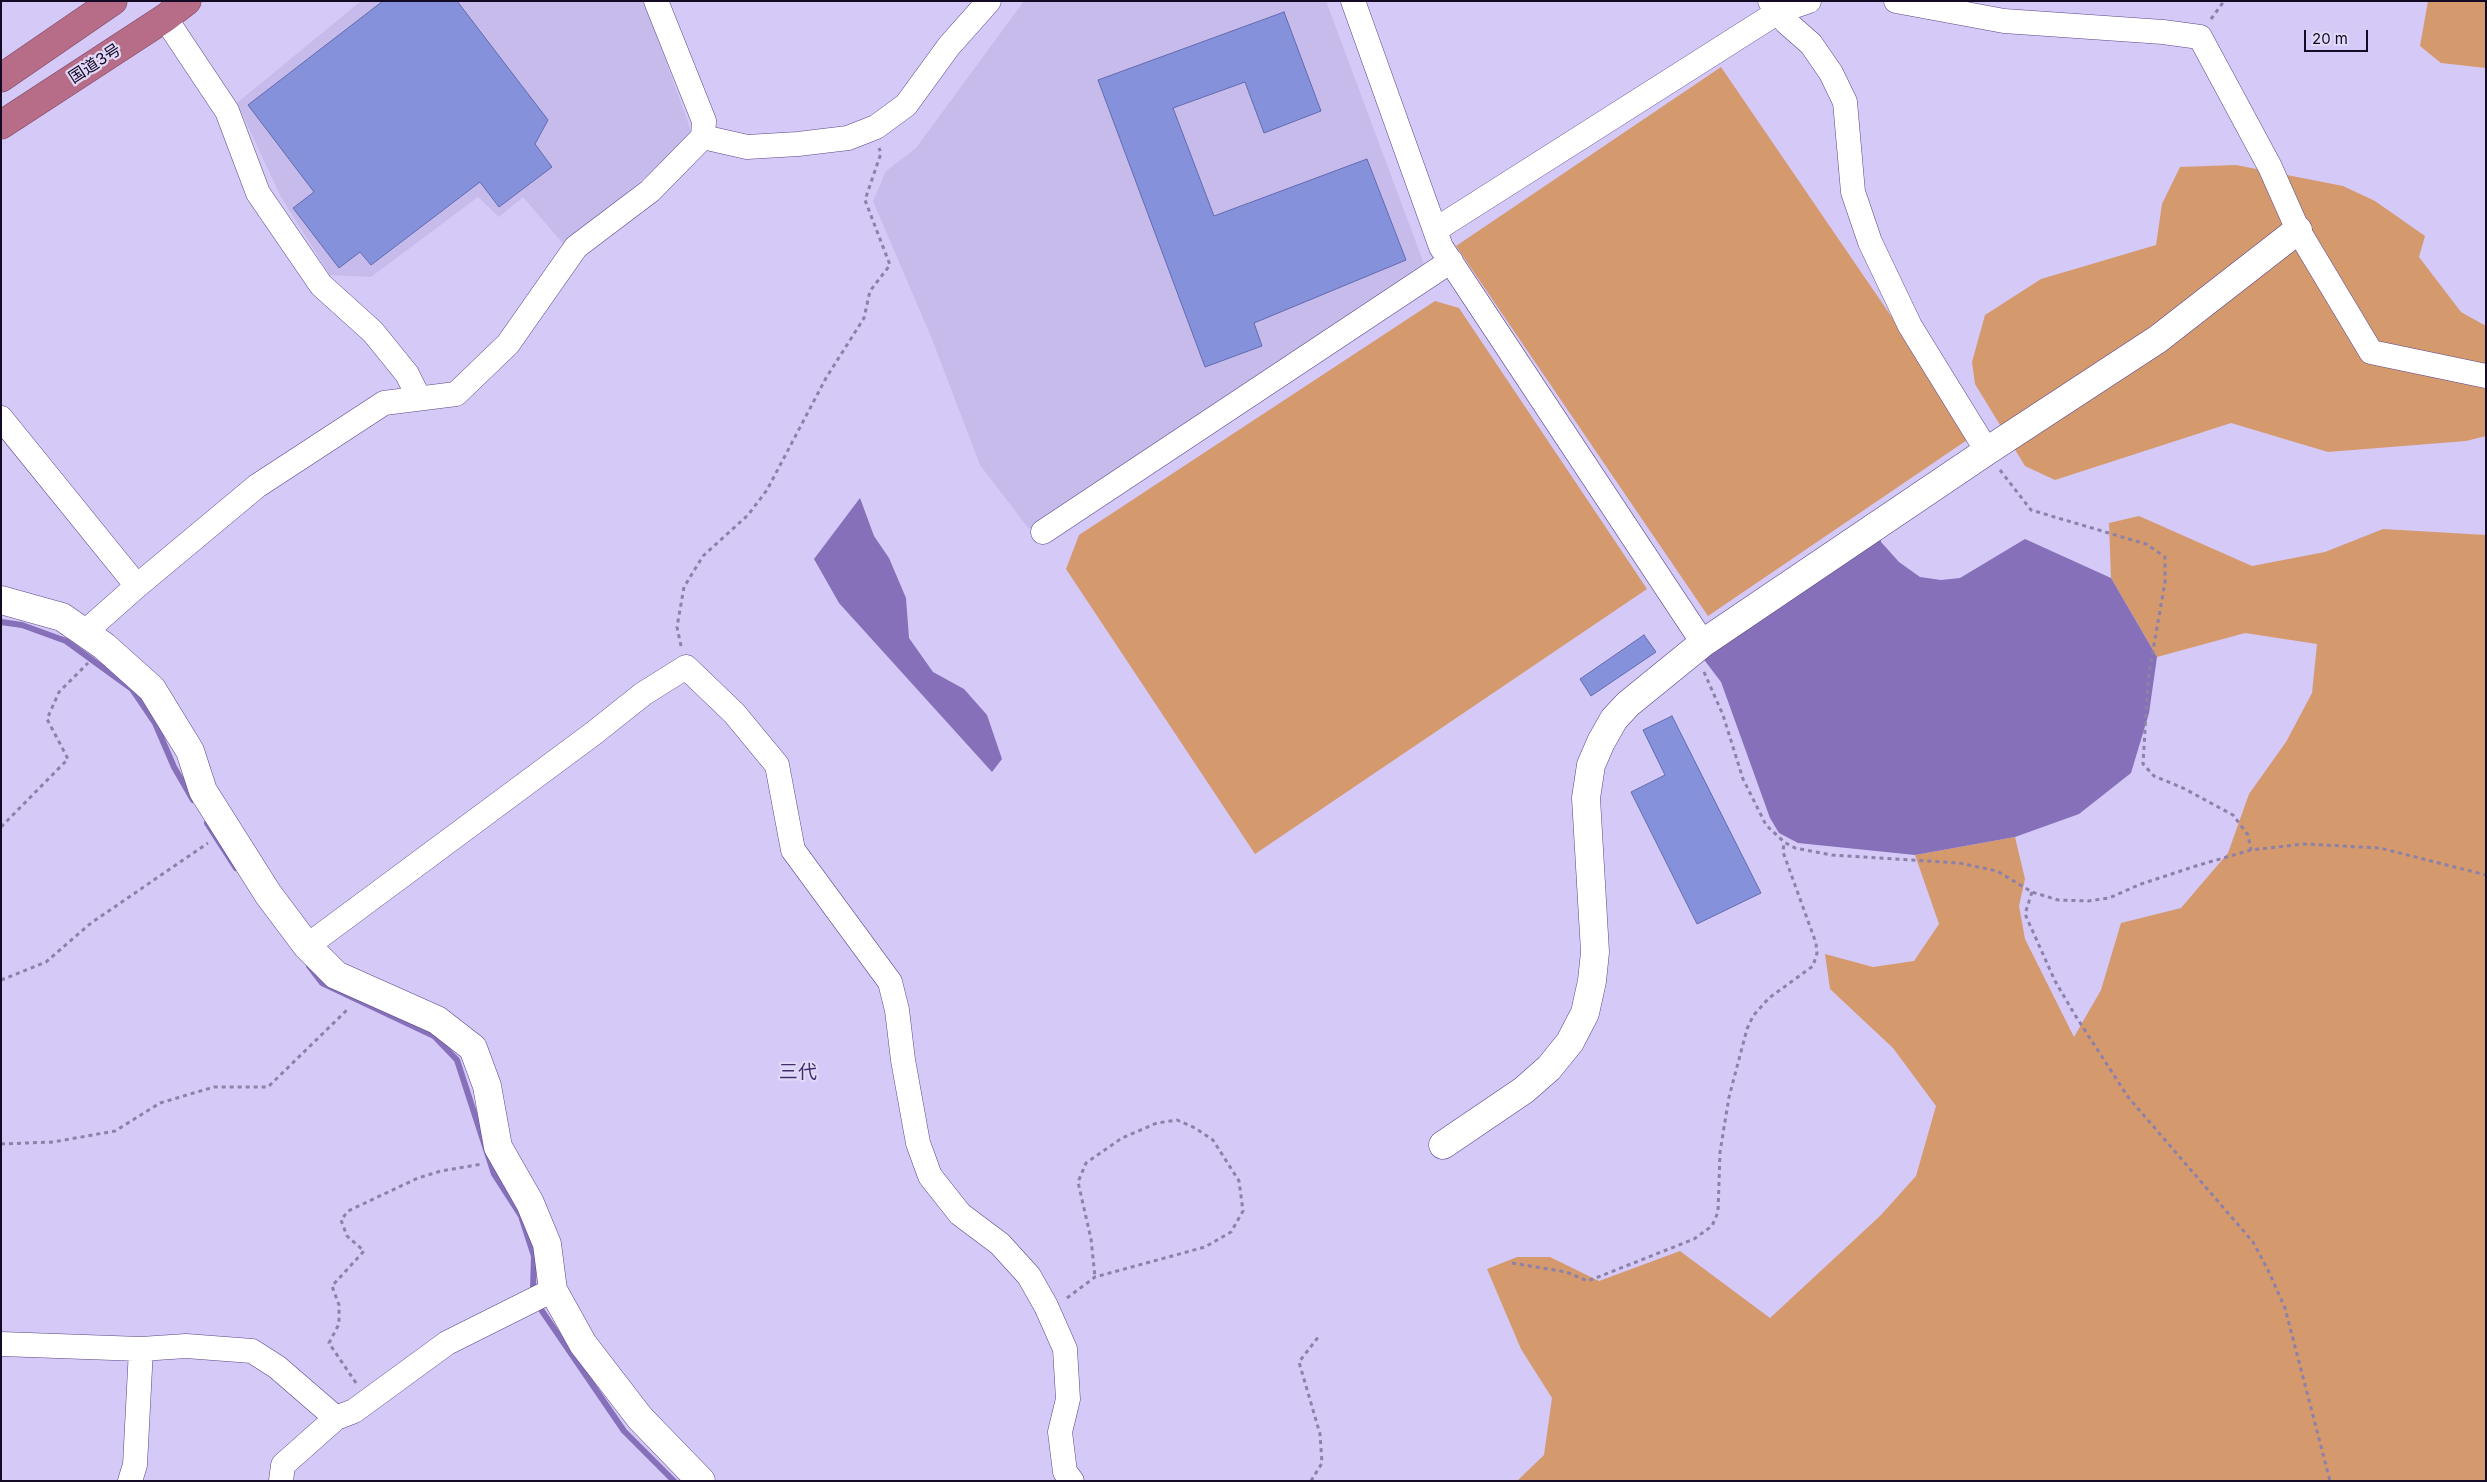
<!DOCTYPE html>
<html>
<head>
<meta charset="utf-8">
<style>
  body { margin:0 }
  #map { position:relative; width:2487px; height:1482px; overflow:hidden; background:#d5c9f7; font-family:Inter,sans-serif }
  canvas { display:block }
  .frame { position:absolute; inset:0; border:2px solid #140a25; pointer-events:none }
  .scale { position:absolute; left:2304px; top:30px; width:64px; height:22px; box-sizing:border-box; border:2px solid #140a25; border-top:0; padding-left:6px; font-size:15px; line-height:18px; white-space:nowrap; color:#140a25; -webkit-text-stroke:4px #e1d9f8; paint-order:stroke }
</style>
</head>
<body>
<div id="map">
<canvas width="2487" height="1482"></canvas>
<div class="frame"></div>
<div class="scale">20 m</div>
</div>
<script>
const c = document.querySelector('canvas').getContext('2d');
c.lineJoin = 'round';
function fillPath(path, color) { c.fillStyle = color; c.fill(path, 'evenodd'); }
const shape = rows => new Path2D(rows.map(r => 'M' + r).join(''));
function trace(path, color, width, dash) { c.strokeStyle = color; c.lineWidth = width; c.lineCap = dash ? 'butt' : 'round'; c.setLineDash(dash || []); c.stroke(path); }
function drawText(font, color, halo, rows, align = 'center') {
  c.font = font + ' Inter,"Noto Sans JP",sans-serif'; c.lineWidth = 4.5; c.setLineDash([]); c.textBaseline = 'middle'; c.strokeStyle = halo; c.fillStyle = color; for (const [text, x, y, turn = 0] of rows) {
    c.save(); c.translate(x, y); c.rotate((+turn || 0) * Math.PI / 180); c.textAlign = isNaN(turn) ? turn : align; if (halo) c.strokeText(text, 0, 0); c.fillText(text, 0, 0); c.restore();
  }
}
fillPath(shape([
  [361,1,644,1,693,136,565,246,523,197,499,217,478,197,371,277,330,275,281,197,237,103],
  [1024,1,1326,1,1424,264,1029,529,980,465,932,339,873,201,886,171,916,148]
]), '#c7bbeb');
fillPath(shape([
  [2428,1,2486,1,2486,68,2441,63,2420,46],
  [1721,67,1973,436,1708,616,1456,246],
  [2236,165,2343,186,2375,201,2425,236,2419,257,2461,312,2486,326,2486,436,2466,441,2328,452,2231,423,2055,480,2025,466,1975,384,1972,362,1985,315,2041,279,2156,245,2162,204,2180,167],
  [1435,301,1459,308,1647,589,1255,854,1066,569,1079,535],
  [2139,516,2252,566,2325,552,2383,529,2486,535,2486,1481,1517,1481,1544,1455,1552,1398,1521,1349,1487,1269,1517,1257,1550,1257,1599,1281,1680,1251,1770,1318,1880,1216,1916,1176,1936,1106,1893,1048,1830,989,1825,954,1873,967,1914,961,1939,924,1915,855,2015,837,2025,879,2019,906,2025,939,2074,1037,2101,990,2121,923,2181,908,2228,853,2249,794,2286,742,2312,693,2317,644,2245,633,2157,657,2111,578,2109,523]
]), '#d5996e');
fillPath(shape([
  [860,498,874,536,889,558,906,598,909,638,933,672,964,689,987,715,1002,759,992,772,839,603,814,559],
  [1881,529,1881,542,1899,562,1920,577,1941,580,1960,578,2025,539,2111,578,2157,657,2149,713,2131,773,2079,814,2015,837,1915,855,1798,843,1779,833,1770,818,1721,682,1702,657]
]), '#8570b9');
trace(shape([
  [1,622,22,625,66,641,132,689,155,723,174,767,193,800],
  [207,823,236,868],
  [309,966,322,983,434,1036,457,1060,494,1174,521,1216,534,1256,533,1290,542,1311,624,1431,674,1481]
]), '#8570b9', 6);
const building = shape([
  [383,1,457,1,548,120,535,144,552,167,499,207,480,182,371,265,360,252,339,268,293,208,314,192,248,105,383,1],
  [1284,12,1321,111,1264,133,1245,82,1173,108,1214,216,1367,159,1406,260,1254,323,1262,346,1205,367,1098,80,1284,12],
  [1644,635,1656,652,1591,696,1580,679,1644,635],
  [1672,716,1761,893,1697,924,1631,792,1665,775,1643,730,1672,716]
]);
fillPath(building, '#8591db');
trace(building, '#626baf', 1);
const street = shape([
  [1353,1,1441,247,1703,643],
  [1770,1,1786,22,1811,44,1831,73,1845,102,1853,192,1870,242,1910,326,1987,451],
  [1896,1,2004,21,2163,32,2200,37,2270,167,2298,230,2371,352,2486,376],
  [165,18,227,111,258,193,321,285,373,332,407,374,419,398],
  [703,137,747,147,798,144,848,138,876,127,906,105,949,46,989,1],
  [1435,230,1778,12,1809,1],
  [1,418,137,586],
  [1043,532,1451,261],
  [85,632,137,586,257,486,384,403,456,394,508,344,576,247,650,191,703,137,704,121,656,1],
  [307,946,594,733,643,694,686,667,734,713,777,765,793,850,890,982,897,1010,903,1060,918,1143,930,1176,960,1214,1000,1244,1029,1276,1046,1306,1065,1349,1068,1399,1060,1432,1065,1472,1072,1481],
  [1,1344,141,1349,186,1346,252,1351,277,1367,336,1418],
  [130,1481,135,1465,141,1349],
  [281,1481,283,1465,336,1418,354,1411,447,1343,553,1290]
]);
const secondary = shape([
  [1,600,62,617,104,646,152,689,190,751,203,791,268,894,307,946,336,975,437,1020,473,1048,487,1086,498,1147,530,1203,547,1244,553,1290,583,1344,640,1418,701,1481],
  [1443,1145,1524,1090,1549,1068,1570,1042,1585,1013,1592,981,1595,952,1586,798,1591,765,1601,742,1614,719,1628,704,1703,643,1987,451,2158,339,2298,230]
]);
const highway = shape([
  [1,78,113,1],
  [1,125,165,18,187,1]
]);
trace(street, '#5a4587', 25);
trace(secondary, '#5a4587', 29);
trace(highway, '#7e4a65', 29);
trace(shape([
  [2211,19,2224,1],
  [2000,470,2031,510,2146,544,2165,557,2165,582,2148,679,2143,764,2154,776,2183,788,2233,815,2248,835,2251,850],
  [681,646,677,627,684,587,703,556,748,515,767,490,826,378,864,318,870,291,890,265,865,200,881,153,879,148],
  [1704,672,1723,715,1743,779,1766,825,1784,842,1795,848,1832,855,1959,863,1997,871,2032,892,2058,900,2088,901,2109,898,2141,884,2199,865,2251,850,2304,844,2380,848,2486,875],
  [1,827,68,759,47,719,59,692,88,663],
  [2032,892,2025,914,2055,981,2075,1015,2128,1097,2253,1242,2268,1270,2285,1308,2330,1481],
  [1,980,46,962,91,923,208,843],
  [1,1144,53,1142,115,1131,160,1103,214,1087,268,1087,349,1008],
  [1512,1263,1566,1272,1588,1281,1694,1239,1712,1226,1718,1212,1720,1152,1729,1097,1747,1029,1753,1016,1769,998,1813,966,1817,953,1816,943,1783,852,1784,842],
  [1067,1298,1095,1277,1205,1247,1231,1232,1243,1211,1239,1181,1213,1140,1195,1128,1177,1120,1157,1123,1122,1138,1086,1163,1078,1182,1091,1239,1095,1277],
  [356,1383,329,1343,339,1324,339,1305,332,1286,364,1251,347,1236,341,1220,348,1211,418,1178,441,1171,482,1164],
  [1311,1481,1322,1463,1320,1434,1299,1362,1319,1336]
]), '#8c81a8', 3, [4, 4]);
trace(street, '#fff', 24);
trace(secondary, '#fff', 28);
trace(highway, '#b76c88', 28);
drawText('16px', '#140a25', '#e1d9f8', [
  ["国道3号",95,64,-33]
]);
drawText('19px', '#432d6c', '#e1d9f8', [
  ["三代",798,1072]
]);
</script>
</body>
</html>
